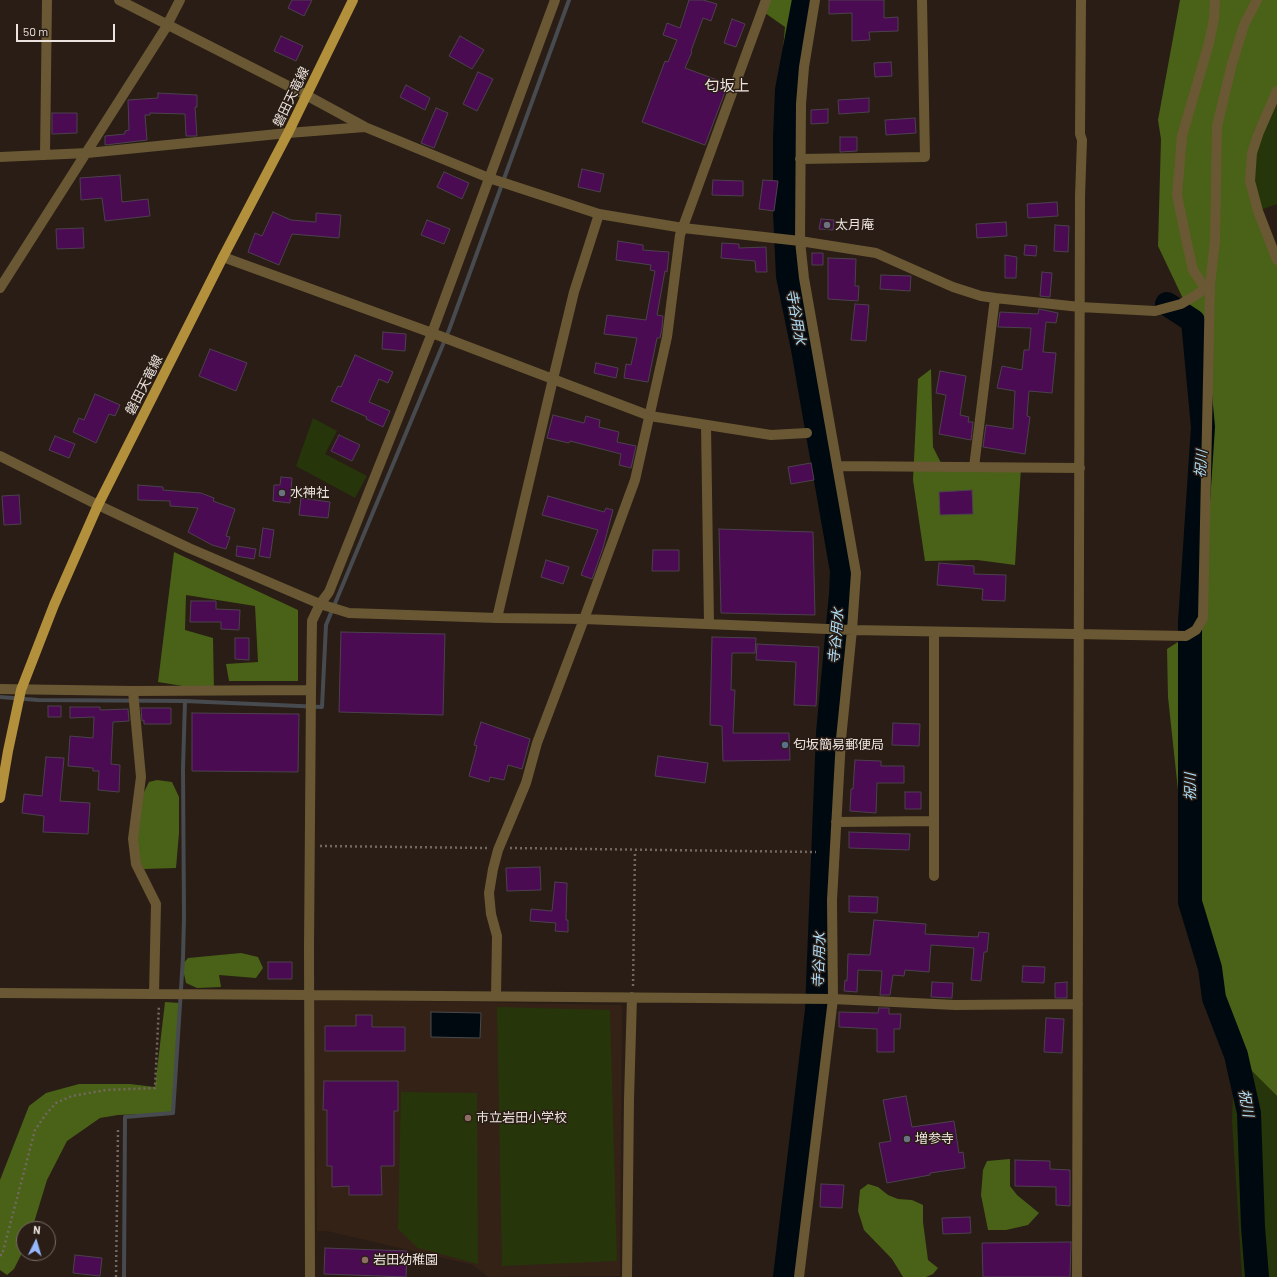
<!DOCTYPE html>
<html>
<head>
<meta charset="utf-8">
<style>
  body { margin:0 }
  #map { position:relative; width:1277px; height:1277px; overflow:hidden; background:#291d15; font-family:Barlow,sans-serif }
  canvas { display:block }
  .north { position:absolute; left:16px; top:1221px; width:40px; height:40px; box-sizing:border-box; background:#291d15; border:1px solid #776c65; border-radius:50%; rotate:5deg; font-size:11px; font-weight:700; line-height:16px; text-align:center; color:#ece3de }
  .north::after { content:''; display:block; margin:auto; width:14px; height:18px; background:#96b6fd; clip-path:polygon(50% 0,100% 100%,50% 72%,0 100%) }
  .scale { position:absolute; left:16px; top:24px; width:99px; height:18px; box-sizing:border-box; border:2px solid #ece3de; border-top:0; padding-left:5px; font-size:12px; line-height:14px; white-space:nowrap; color:#ece3de; -webkit-text-stroke:3px #291d15; paint-order:stroke }
</style>
</head>
<body>
<div id="map">
<canvas width="1277" height="1277"></canvas>
<div class="north">N</div>
<div class="scale">50 m</div>
</div>
<script>
const c = document.querySelector('canvas').getContext('2d');
c.lineJoin = 'round';
function fillPath(path, color) { c.fillStyle = color; c.fill(path, 'evenodd'); }
const shape = rows => new Path2D(rows.map(r => 'M' + r).join(''));
function trace(path, color, width, dash) { c.strokeStyle = color; c.lineWidth = width; c.lineCap = dash ? 'butt' : 'round'; c.setLineDash(dash || []); c.stroke(path); }
function drawText(font, color, halo, rows, align = 'center') {
  c.font = font + ' Barlow,"Noto Sans JP",sans-serif'; c.lineWidth = 3; c.setLineDash([]); c.textBaseline = 'middle'; c.strokeStyle = halo; c.fillStyle = color; for (const [text, x, y, turn = 0] of rows) {
    c.save(); c.translate(x, y); c.rotate((+turn || 0) * Math.PI / 180); c.textAlign = isNaN(turn) ? turn : align; if (halo) c.strokeText(text, 0, 0); c.fillText(text, 0, 0); c.restore();
  }
}
fillPath(shape([
  [313,999,622,1005,620,1276,488,1277,473,1265,327,1231,317,1231]
]), '#342217');
fillPath(shape([
  [1277,86,1277,204,1258,211,1250,181,1252,153],
  [313,418,337,431,325,454,367,476,355,498,296,466],
  [497,1007,610,1010,617,1261,502,1266],
  [1245,1064,1277,1096,1277,1277,1242,1277,1232,1120,1234,1069],
  [401,1092,477,1093,478,1264,418,1248,398,1229]
]), '#27350a');
fillPath(shape([
  [770,0,813,0,791,148,774,149,785,27,765,13],
  [1180,0,1277,0,1277,88,1254,131,1250,181,1277,255,1277,1096,1236,1055,1190,902,1168,697,1167,649,1203,626,1203,427,1196,326,1158,246,1161,139,1158,120],
  [931,369,933,447,943,467,1021,467,1015,565,977,560,925,561,913,480,918,379],
  [174,552,298,610,298,681,229,681,226,664,258,662,255,606,186,595,185,630,213,638,214,691,158,682],
  [157,780,172,782,179,797,179,833,176,868,144,869,135,854,143,794,149,782],
  [241,953,258,957,263,968,256,978,219,975,221,987,197,988,186,983,182,965,188,958],
  [165,1002,180,1003,173,1113,118,1115,100,1118,67,1141,47,1180,32,1229,24,1229,24,1249,14,1269,7,1275,0,1270,0,1180,29,1106,46,1093,79,1084,130,1084,155,1087],
  [1010,1159,1010,1186,1017,1195,1039,1213,1028,1225,1006,1230,988,1230,981,1195,983,1170,987,1161],
  [868,1184,878,1187,888,1195,898,1199,912,1200,923,1205,923,1222,928,1260,938,1268,933,1274,926,1277,903,1277,892,1259,864,1230,858,1211,860,1190]
]), '#4a6217');
const water = shape([
  [431,1012,481,1013,480,1038,431,1037,431,1012]
]);
fillPath(water, '#000910');
trace(water, '#474a4e', 1);
trace(shape([
  [0,697,38,700,185,701,322,707,326,625,449,330,569,0],
  [124,1277,125,1117,173,1113,183,958,184,917,183,768,185,701]
]), '#474a4e', 4);
trace(shape([
  [1167,304,1193,321,1203,427,1190,622,1190,902,1210,968,1214,998,1236,1055,1249,1113,1253,1227,1257,1277],
  [785,1277,817,1010,828,733,841,594,842,571,803,349,788,276,785,212,785,138,787,90,804,0]
]), '#000910', 24);
const building = shape([
  [292,0,312,0,304,16,288,8,292,0],
  [689,0,703,0,717,4,711,21,703,18,691,51,692,52,685,68,728,84,705,145,642,122,665,61,668,62,677,40,663,35,667,23,680,28,689,0],
  [829,0,884,0,884,18,898,17,898,31,869,32,870,40,852,41,852,13,829,14,829,0],
  [732,19,745,24,736,47,724,43,732,19],
  [281,36,303,46,296,61,274,51,281,36],
  [460,36,484,50,472,69,449,56,460,36],
  [891,62,892,76,875,77,874,63,891,62],
  [478,72,493,79,477,111,463,104,478,72],
  [406,85,430,98,425,110,400,97,406,85],
  [158,93,197,95,197,107,195,107,197,136,186,136,185,114,150,113,150,115,145,115,147,140,105,145,105,136,125,134,125,131,129,130,128,100,158,98,158,93],
  [869,98,869,112,839,114,838,100,869,98],
  [436,108,448,113,434,148,421,143,436,108],
  [828,109,828,123,811,124,811,110,828,109],
  [52,113,77,113,77,133,52,134,52,113],
  [915,118,916,133,886,135,885,120,915,118],
  [840,137,857,137,857,151,840,152,840,137],
  [582,169,604,174,600,192,578,187,582,169],
  [444,172,469,183,462,199,437,187,444,172],
  [120,175,122,202,148,199,150,216,105,221,102,198,81,200,80,178,120,175],
  [713,180,743,181,743,196,712,195,713,180],
  [763,180,778,181,774,211,759,209,763,180],
  [1057,202,1058,216,1028,218,1027,204,1057,202],
  [273,212,291,220,316,222,316,213,341,215,339,238,292,234,279,265,248,252,255,233,262,236,273,212],
  [821,219,834,220,833,230,819,229,821,219],
  [427,220,450,229,444,244,421,235,427,220],
  [1006,222,1007,236,977,238,976,224,1006,222],
  [1055,225,1069,226,1068,252,1054,251,1055,225],
  [83,228,84,248,57,249,56,229,83,228],
  [618,241,643,245,643,250,669,252,667,272,665,271,657,315,663,316,662,328,660,338,657,338,648,382,624,378,626,364,631,365,637,338,604,334,607,315,646,320,655,271,650,270,651,265,616,260,618,241],
  [722,243,739,244,739,248,766,247,767,272,756,272,755,261,721,258,722,243],
  [1025,245,1037,246,1036,256,1024,255,1025,245],
  [812,253,823,253,823,265,812,265,812,253],
  [1005,255,1017,257,1016,278,1005,278,1005,255],
  [828,258,856,259,855,286,859,286,858,301,828,299,828,258],
  [1042,272,1052,273,1050,297,1040,296,1042,272],
  [881,275,911,276,910,291,880,289,881,275],
  [855,304,869,305,866,341,851,340,855,304],
  [1039,309,1058,313,1056,323,1046,322,1043,352,1056,353,1052,393,1029,391,1027,416,1030,417,1025,454,983,447,986,425,1013,429,1015,391,997,388,1002,366,1022,370,1024,350,1029,350,1031,328,998,327,1000,312,1038,314,1039,309],
  [383,332,406,334,405,351,382,349,383,332],
  [210,349,247,363,236,391,199,376,210,349],
  [355,355,393,372,388,383,379,379,369,402,390,411,383,427,366,419,367,417,331,401,338,386,341,387,355,355],
  [596,363,618,368,616,378,594,373,596,363],
  [940,371,966,376,960,415,969,417,968,422,973,422,971,440,939,434,946,395,936,393,940,371],
  [95,394,120,405,115,416,109,414,96,443,73,432,79,418,84,420,95,394],
  [553,415,584,423,586,416,600,420,599,427,619,432,617,442,636,446,631,468,619,465,621,454,570,441,569,443,547,438,553,415],
  [339,435,360,445,352,461,331,451,339,435],
  [55,436,75,444,69,458,49,450,55,436],
  [811,463,814,480,791,484,788,467,811,463],
  [281,477,292,478,290,503,273,501,274,485,280,485,281,477],
  [138,485,163,487,163,490,201,493,214,498,213,501,235,509,226,536,230,537,226,549,212,545,188,532,198,508,170,506,170,501,138,500,138,485],
  [972,490,973,514,940,515,939,492,972,490],
  [19,495,21,524,4,525,2,496,19,495],
  [548,496,604,512,606,508,613,510,603,548,592,579,581,575,598,530,542,515,548,496],
  [301,498,330,502,328,518,299,515,301,498],
  [263,528,274,530,270,558,259,556,263,528],
  [719,529,813,532,815,615,721,613,719,529],
  [237,546,256,549,254,559,236,556,237,546],
  [653,550,679,550,679,571,652,571,653,550],
  [546,560,569,567,563,584,541,577,546,560],
  [939,563,974,566,974,574,1006,575,1005,601,982,600,983,589,937,585,939,563],
  [191,601,216,601,216,609,240,610,239,630,221,629,221,622,190,622,191,601],
  [341,632,445,634,443,715,339,712,341,632],
  [712,637,756,638,755,653,732,653,731,690,735,690,733,733,789,733,790,760,723,761,722,726,710,725,712,637],
  [235,638,249,638,249,660,235,659,235,638],
  [757,644,819,647,816,706,794,705,796,662,756,660,757,644],
  [48,706,61,706,61,717,48,717,48,706],
  [70,707,100,707,100,710,128,709,129,721,113,722,111,764,120,765,119,792,98,790,99,771,93,771,93,768,68,766,70,736,93,738,94,717,70,718,70,707],
  [141,708,171,708,171,724,144,724,144,720,142,721,141,708],
  [192,713,299,714,298,772,192,771,192,713],
  [481,722,530,739,522,769,508,765,504,780,490,777,489,782,469,776,477,746,474,745,481,722],
  [893,723,920,724,919,746,892,745,893,723],
  [658,756,708,763,705,783,655,776,658,756],
  [46,757,64,758,60,801,90,803,88,834,43,832,44,816,22,813,24,794,42,796,46,757],
  [855,760,881,761,881,766,904,766,904,783,877,783,876,813,850,811,851,789,853,789,855,760],
  [905,792,921,792,921,809,905,809,905,792],
  [849,832,910,834,909,850,849,848,849,832],
  [540,867,541,890,507,891,506,868,540,867],
  [555,882,567,883,566,920,568,920,568,932,555,931,556,923,530,921,531,909,552,911,555,882],
  [849,896,878,897,877,913,849,912,849,896],
  [874,920,926,924,925,934,978,937,979,932,989,933,987,952,984,952,981,981,971,980,974,948,931,945,929,972,905,970,904,976,893,975,890,995,880,995,882,971,858,970,857,992,844,991,845,980,847,981,848,954,870,955,874,920],
  [268,962,292,962,292,979,268,979,268,962],
  [1023,966,1045,967,1044,983,1022,982,1023,966],
  [932,982,953,983,952,998,931,997,932,982],
  [1067,982,1067,998,1055,998,1055,983,1067,982],
  [879,1008,889,1008,889,1014,901,1014,900,1029,894,1029,894,1052,877,1052,877,1029,839,1027,839,1012,878,1013,879,1008],
  [356,1015,372,1015,372,1027,405,1027,405,1051,325,1051,325,1026,356,1026,356,1015],
  [1046,1018,1064,1019,1062,1053,1044,1052,1046,1018],
  [324,1081,398,1081,398,1111,394,1111,394,1166,381,1166,382,1195,349,1195,349,1186,332,1187,332,1166,327,1166,327,1110,323,1110,324,1081],
  [906,1096,912,1127,954,1121,959,1153,963,1152,965,1168,930,1173,930,1175,887,1183,879,1143,891,1141,883,1100,906,1096],
  [1015,1160,1050,1161,1050,1169,1070,1170,1070,1206,1056,1205,1056,1187,1015,1186,1015,1160],
  [821,1184,844,1185,842,1208,820,1207,821,1184],
  [970,1217,971,1233,943,1234,942,1218,970,1217],
  [1071,1242,1070,1277,983,1277,982,1243,1071,1242],
  [325,1248,407,1251,406,1277,324,1274,325,1248],
  [75,1255,102,1258,100,1276,73,1273,75,1255]
]);
fillPath(building, '#4b0b53');
trace(building, '#4c414d', 1);
trace(shape([
  [320,846,487,848],
  [510,848,816,852],
  [633,986,635,851],
  [0,1255,2,1255,35,1130,46,1114,56,1103,72,1096,106,1090,155,1088,159,1005],
  [116,1277,118,1130]
]), '#736861', 2.5, [2, 3]);
trace(shape([
  [119,0,306,95,365,127,489,178,599,214,683,228,800,241,876,253,953,287,981,296,995,298,1080,307,1155,311,1181,304,1196,295,1210,285],
  [1277,91,1259,132,1252,153,1250,181,1258,211,1277,260],
  [45,155,47,0],
  [0,157,87,153,288,133,365,127],
  [800,159,925,157,922,0],
  [223,257,432,333,650,416,771,435,807,433],
  [0,288,165,29,180,0],
  [1205,288,1193,270,1188,248,1177,195,1182,136,1209,43,1214,19,1215,0],
  [706,425,709,624],
  [0,456,98,505,189,548,320,604,349,613,497,618,584,619,852,630,1186,636,1196,630,1203,618,1210,285,1215,241,1217,126,1232,64,1244,25,1257,0],
  [837,466,1080,468],
  [974,467,995,298],
  [497,618,553,379,574,292,599,214],
  [0,689,133,691,311,690],
  [133,691,141,777,133,839,136,864,156,904,154,994],
  [836,822,934,821],
  [934,876,934,632],
  [0,993,309,995,833,999,955,1005,1078,1004],
  [496,996,497,936,491,914,489,893,493,869,498,850,526,783,537,743,584,619,635,480,667,337,680,235,766,0],
  [310,1277,309,948,311,690,312,621,320,604,329,592,432,333,555,0],
  [627,1277,629,1099,632,997],
  [799,1277,833,999,832,900,841,739,852,630,856,573,804,278,800,241,801,104,804,67,815,0],
  [1077,1277,1080,196,1082,140,1080,134,1081,0]
]), '#695833', 10);
trace(shape([
  [0,798,8,751,21,690,54,605,98,505,223,257,288,133,353,0]
]), '#b3903c', 10);
for (const [x, y, r, color] of [
  [827,225,4,"#6b7280"],
  [282,493,4,"#6b7280"],
  [785,745,4,"#5c6f8a"],
  [468,1118,4,"#8d6e63"],
  [907,1139,4,"#6b7280"],
  [365,1260,4,"#8d6e63"]
]) { const dot = new Path2D(); dot.arc(x, y, r, 0, 2 * Math.PI); c.fillStyle = color; c.fill(dot); trace(dot, '#291d15', 1.5); }
drawText('13px', '#ece3de', '#291d15', [
  ["磐田天竜線",291,97,-64],
  ["磐田天竜線",144,385,-63]
]);
drawText('13px', '#ece3de', '#291d15', [
  ["太月庵",835,225],
  ["水神社",290,493],
  ["匂坂簡易郵便局",793,745],
  ["市立岩田小学校",476,1118],
  ["増参寺",915,1139],
  ["岩田幼稚園",373,1260]
], 'left');
drawText('italic 14px', '#addffa', '#291d15', [
  ["寺谷用水",796,317,80],
  ["祝川",1201,464,-86],
  ["寺谷用水",836,636,-85],
  ["祝川",1190,787,-90],
  ["寺谷用水",819,960,-88],
  ["祝川",1246,1103,80]
]);
drawText('15px', '#ece3de', '#291d15', [
  ["匂坂上",727,86]
]);
</script>
</body>
</html>
